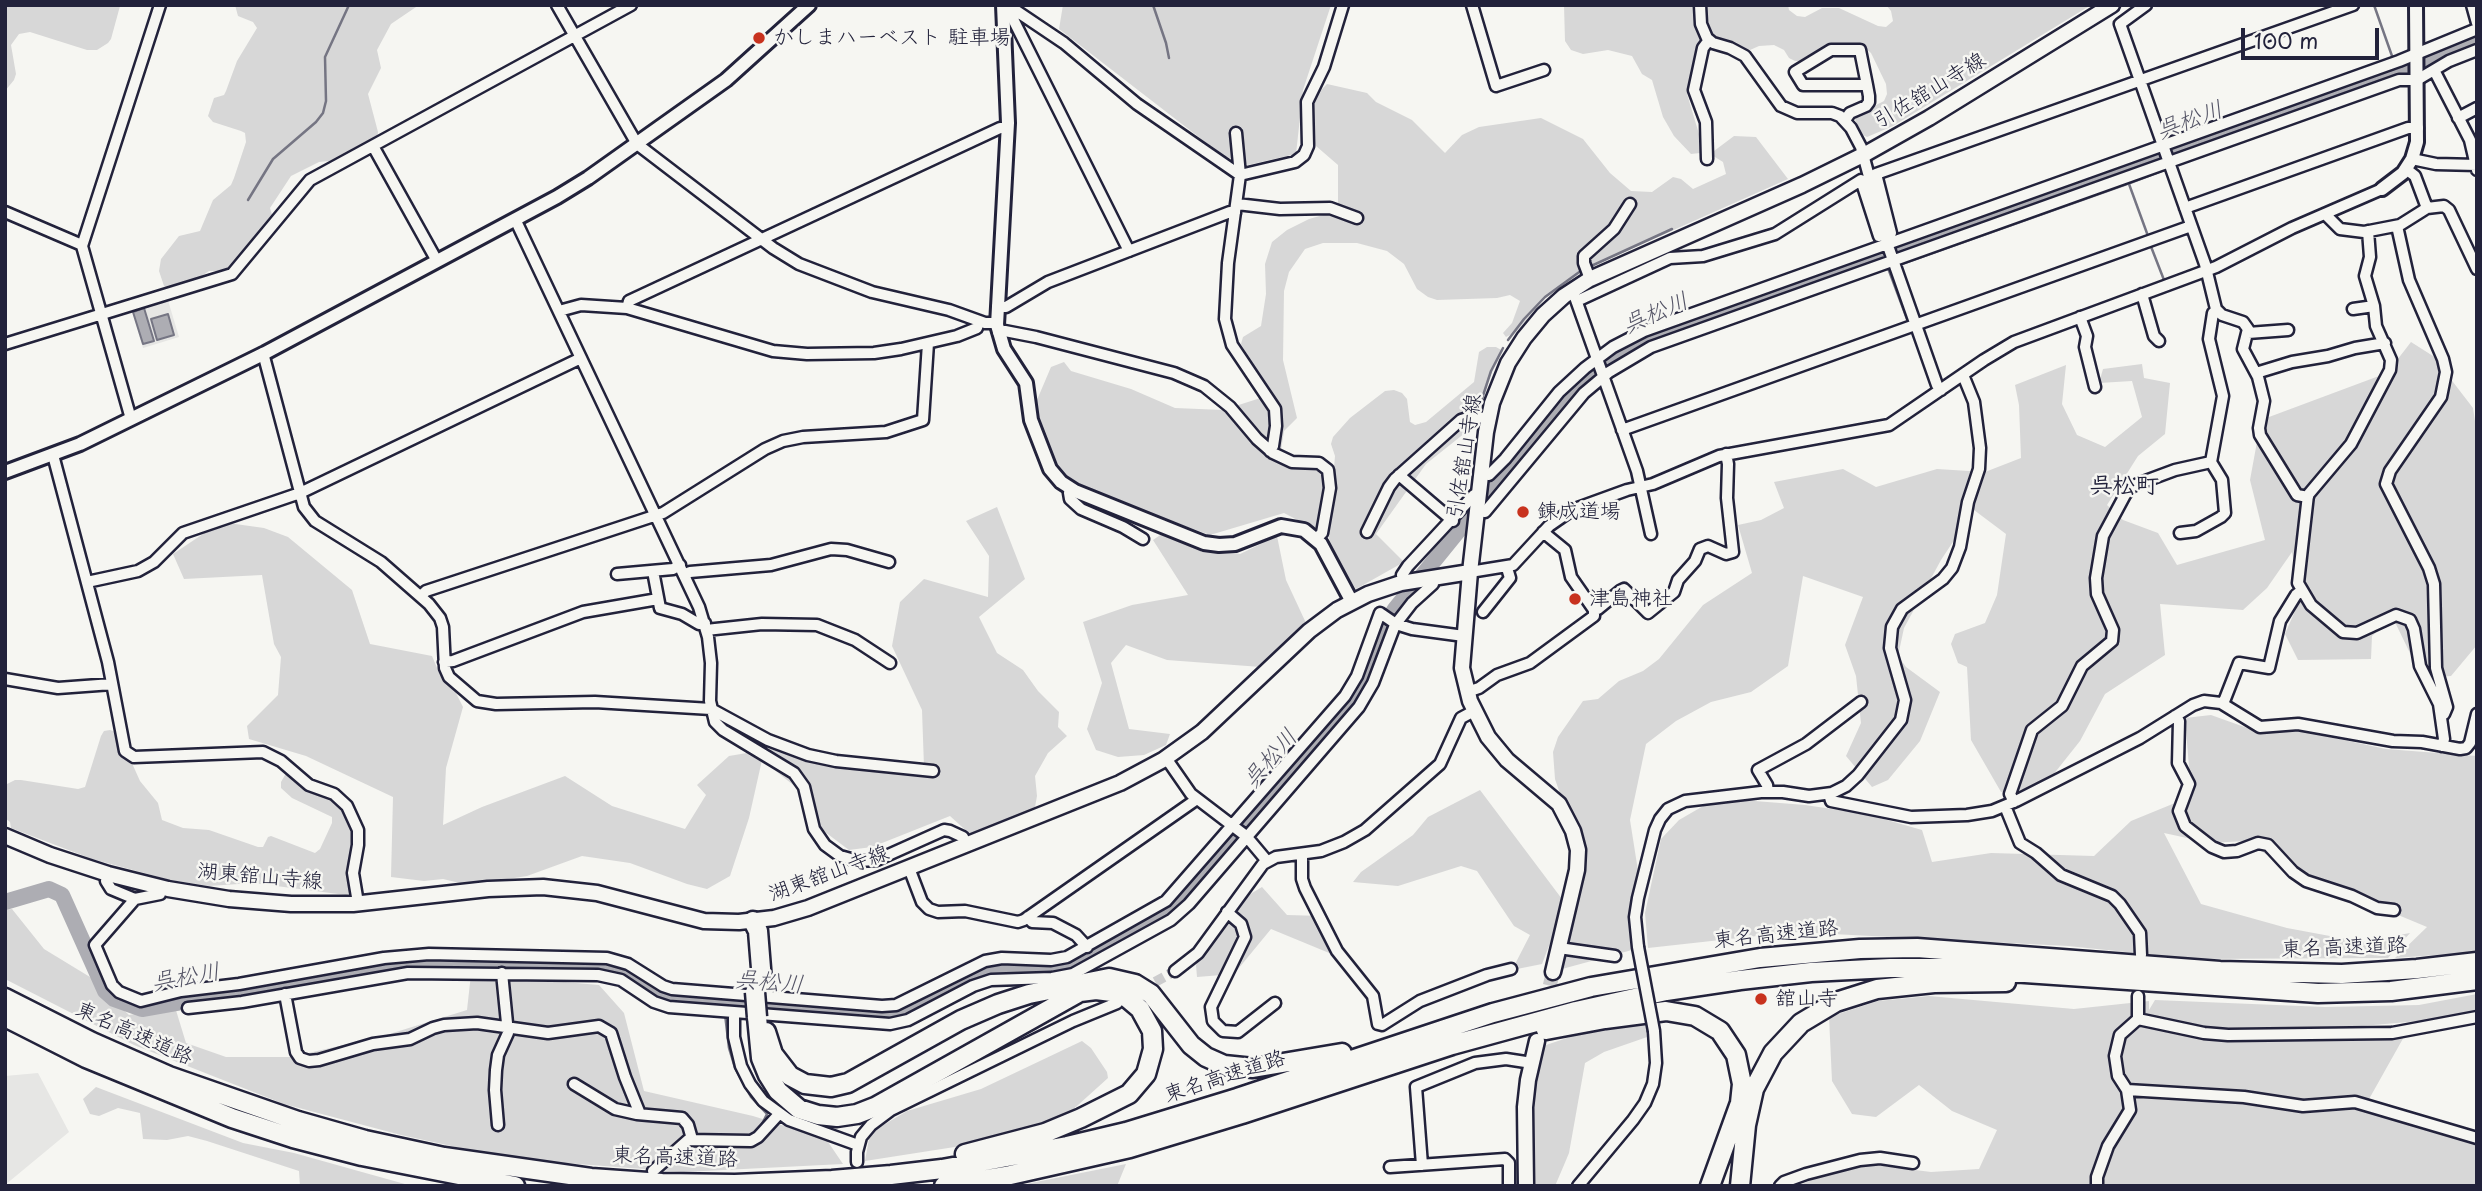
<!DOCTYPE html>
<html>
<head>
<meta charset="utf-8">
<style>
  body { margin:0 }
  #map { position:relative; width:2482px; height:1191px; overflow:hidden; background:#f6f6f2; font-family:"Playpen Sans",sans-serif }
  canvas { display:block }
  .frame { position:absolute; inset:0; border:7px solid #22223b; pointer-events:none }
  .scale { position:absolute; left:2241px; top:28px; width:138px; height:32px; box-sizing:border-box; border:4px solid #22223b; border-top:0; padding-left:9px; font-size:21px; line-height:24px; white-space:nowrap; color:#22223b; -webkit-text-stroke:5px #f6f6f2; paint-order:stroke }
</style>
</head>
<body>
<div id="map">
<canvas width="2482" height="1191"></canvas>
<div class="frame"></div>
<div class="scale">100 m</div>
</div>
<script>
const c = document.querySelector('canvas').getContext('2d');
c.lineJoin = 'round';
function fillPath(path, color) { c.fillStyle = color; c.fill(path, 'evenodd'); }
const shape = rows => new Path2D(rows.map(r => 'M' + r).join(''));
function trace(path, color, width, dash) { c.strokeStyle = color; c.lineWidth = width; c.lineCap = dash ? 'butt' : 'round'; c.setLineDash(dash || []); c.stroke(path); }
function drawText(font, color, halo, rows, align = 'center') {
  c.font = font + ' "Playpen Sans","Klee One",sans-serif'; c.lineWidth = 5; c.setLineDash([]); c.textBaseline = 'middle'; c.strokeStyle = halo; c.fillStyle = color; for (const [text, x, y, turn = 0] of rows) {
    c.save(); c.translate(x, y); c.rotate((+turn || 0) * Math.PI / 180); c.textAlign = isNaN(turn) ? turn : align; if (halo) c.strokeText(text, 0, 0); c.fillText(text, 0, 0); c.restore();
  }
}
fillPath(shape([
  [167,297,179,337,143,348,131,308],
  [38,1073,69,1132,5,1185,5,1076]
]), '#e6e6e4');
fillPath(shape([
  [5,5,120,5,120,6,111,39,108,43,97,50,87,50,30,32,19,34,11,45,16,74,14,80,5,91],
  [235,5,419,5,391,24,377,50,381,68,368,94,378,132,377,139,338,160,319,162,291,176,270,208,273,218,233,267,224,271,209,271,193,282,169,288,164,286,159,271,161,259,179,236,200,231,213,200,231,185,234,178,246,142,245,133,241,131,213,122,208,116,214,98,224,95,226,91,237,61,257,28,253,22,238,16],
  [1063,5,1331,5,1303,90,1296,154,1248,165,1222,155,1059,29],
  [1564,5,1698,5,1702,39,1701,52,1687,94,1699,134,1700,153,1691,154,1674,136,1663,117,1652,80,1642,74,1632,56,1608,50,1583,54,1571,50,1565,41],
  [1705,5,1788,5,1789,10,1797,16,1805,17,1822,8,1839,8,1878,26,1886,27,1893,21,1891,11,1886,5,2091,5,1893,126,1867,137,1863,135,1855,120,1858,114,1884,101,1887,94,1886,84,1871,53,1865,48,1857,45,1832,47,1801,61,1795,61,1789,58,1784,50,1774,45,1759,46,1750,50,1743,48,1711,38,1707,27],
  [1327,84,1367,93,1376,102,1412,120,1445,153,1462,135,1479,127,1541,118,1583,139,1610,173,1631,191,1652,192,1673,177,1681,179,1693,189,1726,174,1723,162,1710,154,1734,136,1756,137,1788,179,1586,269,1544,299,1516,332,1506,337,1503,333,1512,323,1520,301,1510,295,1497,298,1437,300,1428,297,1417,289,1404,264,1387,251,1357,243,1323,243,1305,249,1289,272,1284,291,1283,360,1297,418,1284,431,1281,450,1288,462,1322,469,1334,468,1335,456,1331,444,1333,437,1350,418,1385,391,1394,390,1402,393,1407,399,1410,422,1415,425,1426,422,1474,382,1479,352,1487,347,1496,347,1503,351,1486,384,1475,425,1426,464,1376,534,1404,562,1356,589,1338,563,1328,536,1284,513,1210,535,1084,490,1053,466,1038,434,1034,407,1051,367,1064,362,1071,371,1131,389,1175,408,1223,410,1273,394,1259,376,1241,344,1243,337,1261,326,1266,294,1265,264,1272,242,1287,230,1309,219,1334,212,1338,208,1338,165,1316,146,1312,136,1312,108,1318,93],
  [2411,342,2433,356,2473,408,2477,434,2477,645,2451,676,2422,678,2393,618,2372,636,2371,659,2298,660,2285,634,2301,597,2292,552,2267,588,2243,610,2160,604,2165,655,2105,694,2080,741,2049,780,2034,788,2001,792,1971,740,1967,667,1958,663,1951,644,1955,634,1985,623,1997,595,2006,534,1974,510,1941,560,1904,628,1898,656,1906,667,1940,692,1920,741,1888,780,1872,787,1846,756,1861,723,1856,676,1845,645,1863,597,1803,576,1788,666,1751,692,1711,702,1676,721,1646,744,1630,820,1639,877,1631,912,1632,950,1562,969,1583,861,1555,779,1553,752,1558,737,1583,701,1598,699,1619,681,1643,671,1659,659,1703,605,1752,573,1738,525,1761,520,1784,508,1774,482,1843,469,1876,487,1937,469,1985,472,2021,458,2019,405,2015,385,2066,365,2062,404,2077,435,2105,447,2142,417,2132,381,2099,383,2103,369,2142,364,2144,378,2170,383,2165,434,2138,456,2107,505,2123,520,2158,533,2177,565,2265,540,2250,480,2261,420,2387,373],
  [997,507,1025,579,979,617,997,653,1023,670,1038,691,1059,712,1058,727,1067,736,1048,753,1035,776,1037,796,1035,807,972,836,950,816,872,847,849,850,805,817,797,788,762,760,749,818,730,876,707,889,687,884,630,863,582,856,527,876,468,885,443,879,424,881,391,877,393,797,306,756,249,739,247,726,278,695,281,657,274,644,262,575,184,579,173,554,221,522,264,528,288,537,352,590,370,644,432,656,440,675,455,691,463,707,446,768,443,825,482,807,565,776,612,806,685,829,706,795,697,785,729,756,771,749,924,767,922,710,892,646,900,602,924,579,988,597,989,556,966,521],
  [1166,531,1211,549,1240,554,1277,536,1286,580,1306,623,1302,630,1280,647,1261,667,1167,660,1126,645,1111,663,1129,729,1170,734,1166,745,1144,755,1118,757,1096,750,1087,729,1102,683,1083,622,1132,605,1188,595,1153,540],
  [2211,715,2264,734,2292,729,2386,749,2477,756,2477,952,2395,958,2427,927,2290,870,2246,841,2210,843,2164,833,2201,904,2287,928,2362,942,2410,933,2388,958,2193,959,2068,946,1793,932,1648,948,1645,913,1661,839,1679,820,1717,798,1805,805,1866,814,1922,830,1932,862,1991,853,2094,856,2131,821,2175,803,2190,779,2185,718],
  [110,730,116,732,122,752,131,761,140,781,158,803,162,820,183,828,209,830,258,847,263,847,268,837,271,836,315,853,320,849,332,823,332,817,292,798,281,788,281,782,285,775,288,774,307,788,333,797,344,808,354,830,352,892,346,895,253,883,209,886,170,880,92,859,11,828,10,822,5,818,5,785,15,780,21,780,78,789,85,787,101,736,104,731],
  [1480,790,1562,899,1560,917,1542,964,1512,970,1530,935,1514,926,1477,871,1461,866,1398,886,1353,882,1361,872,1413,835,1428,817],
  [1262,887,1287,915,1322,916,1351,962,1271,929,1234,974,1197,977,1196,965,1209,937,1247,896],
  [12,909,44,949,90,977,129,1015,175,1007,186,1043,226,1057,291,1057,383,1036,467,1010,471,974,599,985,624,1013,644,1091,753,1116,826,1139,843,1164,684,1172,511,1159,401,1135,284,1104,134,1045,5,979,5,910],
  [2477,994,2477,1016,2362,1026,2291,1028,2260,1032,2297,1039,2359,1040,2405,1035,2364,1108,2477,1143,2477,1186,1798,1186,1831,1171,1876,1165,1931,1172,1979,1169,1997,1130,1952,1111,1919,1085,1876,1117,1852,1114,1832,1081,1829,1017,1878,1001,1929,996,2074,1009,2149,1001,2149,1010,2155,1000,2325,1007,2419,1005],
  [1644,1019,1650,1036,1604,1052,1585,1063,1569,1153,1564,1165,1555,1186,1534,1186,1534,1089,1540,1047,1600,1027],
  [1082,1041,1091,1048,1107,1072,1108,1078,1067,1115,1006,1135,961,1146,865,1161,870,1133,907,1111,981,1089],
  [96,1087,243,1143,294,1153,412,1186,300,1186,299,1171,207,1141,188,1136,167,1140,143,1139,140,1113,118,1108,99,1116,90,1114,83,1099],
  [1126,1164,1117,1186,1016,1186]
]), '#d7d7d7');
const water = shape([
  [144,308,154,341,143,344,133,312,144,308],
  [168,314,174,335,157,340,151,319,168,314]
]);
fillPath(water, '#adadb3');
trace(water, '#757583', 2);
trace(shape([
  [1153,5,1166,43,1169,58],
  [2374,5,2392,56],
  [615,8,615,5],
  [581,41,582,38,611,21],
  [579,50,629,140],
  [2142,74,2337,5],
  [2130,183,2164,170],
  [2129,184,2148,236],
  [1858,189,1875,242],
  [248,200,273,159,316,122,323,113,326,101,325,57,349,5],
  [2150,244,2164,280],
  [1899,265,2127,184],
  [1589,267,1672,229],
  [1888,268,1907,319],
  [1650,323,1875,243],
  [1508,340,1524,319,1545,297,1582,270],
  [1864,348,1912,331],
  [1479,408,1491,371,1503,348],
  [725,1014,729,1048,735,1068,751,1097,767,1114,762,1124]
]), '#757583', 2.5);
trace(shape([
  [5,902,49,889,62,895,105,991,114,999,142,1009,385,966,429,963,605,967,625,972,659,994,671,998,890,1015,905,1012,987,970,1002,967,1051,969,1070,965,1166,913,1182,898,1357,694,1368,672,1384,627,1395,609,1566,398,1590,375,1618,355,1663,333,2400,71,2477,39]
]), '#adadb3', 16);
trace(shape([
  [1142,989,1175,971]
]), '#cccccd', 10, [10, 5]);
trace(shape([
  [1545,1006,1553,972]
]), '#cccccd', 14, [14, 7]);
const minor = shape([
  [557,5,637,144,773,248,799,264,872,292,949,310,985,323,997,323],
  [1472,5,1496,86,1544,70],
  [1700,5,1701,24,1707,38,1713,43,1730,48,1745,56,1781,106,1797,113,1832,113,1840,116,1851,128,1861,147,1887,243,1937,385,1941,390],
  [2146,5,2120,24,2205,264,2216,309,2222,315,2243,322,2248,329,2243,349,2258,377,2264,401,2259,428,2260,435,2297,495,2308,497],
  [2472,5,2477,23],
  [1003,8,1012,8,1064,43,1137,104,1240,175,1295,162,1304,155,1308,146,1307,102,1324,67,1343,5],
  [1004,14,1010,13,1129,251],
  [2434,70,2470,140,2477,170],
  [2458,118,2477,108],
  [1845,120,1850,113,1866,106,1869,102,1869,96,1867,85,1860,50,1831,50,1795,72,1803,85,1867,85],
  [1236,133,1240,175,1228,263,1225,319,1232,345,1275,409,1276,426,1273,446,1270,451],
  [373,146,437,261],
  [1707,159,1706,122,1694,90,1703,48,1709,40],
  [2412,159,2436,164,2477,165],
  [2406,169,2415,176,2427,208,2444,206,2449,210,2477,269],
  [1237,204,1280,209,1330,208,1357,218],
  [2185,208,2408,128,2418,128],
  [5,212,82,245],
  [2326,215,2340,229,2364,232,2400,225,2427,208],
  [515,219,699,607,708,637,711,663,710,701,715,722,723,730,794,773,804,787,814,829,825,845,840,856,858,861,877,860,944,830,950,831,963,837,966,845],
  [2397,226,2409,280,2443,359,2446,372,2441,397,2390,471,2386,484,2429,568,2434,584,2436,668,2447,707,2444,714,2441,715],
  [2368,231,2370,257,2365,276,2374,306,2376,326,2391,360,2390,370,2351,444,2308,495,2298,583,2311,605,2343,632,2357,633,2396,615,2410,620,2414,629,2420,666,2439,704,2444,739,2442,746],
  [1590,279,1584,263,1584,256,1614,229,1630,204],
  [2142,294,2154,336,2159,341],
  [1575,297,1637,471,1651,534],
  [1577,301,1670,258,1703,256,1775,234,1861,180,1879,236,1891,233,1876,174,2353,5],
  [997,307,1006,307,1048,282,1230,212,1235,213],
  [627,308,629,301,1000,128,1008,128],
  [2353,309,2374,306],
  [559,311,581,305,627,308,773,351,807,354,874,353,901,349,957,336,977,328,979,321],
  [2080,317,2087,336,2085,347,2095,387],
  [998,332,1005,331,1036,337,1174,373,1204,386,1230,407,1257,439,1273,453,1292,462,1319,463,1328,470,1330,488,1322,533,1316,539],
  [2248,333,2288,330],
  [5,344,232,274,310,180,631,5],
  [263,353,304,507,315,521,381,562,429,604,440,618,443,627,445,668,449,677,477,701,496,704,595,702,711,709,768,740,808,755,836,761,933,771],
  [2256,373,2292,362,2328,356,2355,348,2385,343],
  [131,419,82,246,160,5],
  [1622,430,2191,226],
  [53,455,108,662,125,751,134,757,263,752,281,761,309,785,334,794,347,806,358,830,358,845,353,873,358,903],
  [2211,462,2223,396,2209,339,2213,313,2217,310],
  [1481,474,1489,475,1505,459,1559,392,1585,368,1613,347,1644,331,2399,61,2477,29],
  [1399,475,1453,521],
  [1071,489,1069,493,1070,499,1081,509,1123,527,1143,539],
  [1477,511,1485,512,1584,393,1609,372,1651,347,2399,80,2417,80,2449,61,2477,50],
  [1367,532,1389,487,1395,479,1461,420,1471,417,1488,418],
  [2180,533,2196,531,2221,517,2225,513,2222,480,2211,462],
  [653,571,660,608,682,614,699,624,705,623],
  [1470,572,1513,565,1549,526,1572,510,1627,490,1653,484,1719,456,1889,425,1984,360,2014,342,2216,267,2292,228,2382,189],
  [617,574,673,569,680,565],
  [684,575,690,572,771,565,831,549,847,550,889,562],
  [87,582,138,571,154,562,183,533,300,493,581,358],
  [1404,582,1402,575,1408,566,1474,495,1479,496],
  [421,596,426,591,663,513,765,449,783,441,803,437,886,432,923,420,928,343],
  [1594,610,1598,609,1620,591,1624,589,1648,613,1674,592,1678,580,1695,561,1700,549,1708,546,1726,554,1733,552,1727,498,1728,464,1726,454],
  [1483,612,1510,578,1507,568],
  [706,630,762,624,817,625,855,640,890,663],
  [444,662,453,661,583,612,658,599],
  [5,679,58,688,112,684],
  [1467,692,1479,688,1497,675,1530,663,1594,616,1594,610,1571,577,1565,550,1543,532],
  [2223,704,2239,663,2269,668,2280,621,2296,595,2301,591],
  [2175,716,2179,721,2178,763,2189,784,2179,811,2185,826,2212,847,2224,852,2237,851,2258,843,2268,845,2293,872,2306,881,2352,896,2377,908,2394,910],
  [1166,758,1191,794,1246,836,1267,861],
  [1768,792,1767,785,1758,770,1806,744,1861,702],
  [1829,794,1831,801,1911,817,1967,815,1992,811,2016,801,2140,738,2193,705,2204,701,2221,703,2260,727,2298,724,2393,741,2422,742,2460,749,2466,748,2470,743,2477,714],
  [2014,802,2010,794,2032,730,2062,706,2082,666,2112,641,2113,630,2097,594,2096,578,2103,536,2125,495,2131,487,2140,483,2175,470,2211,462],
  [2005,806,2020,843,2036,853,2061,875,2112,896,2120,904,2140,933,2141,955],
  [1302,854,1302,879,1305,888,1337,951,1373,996,1378,1024,1382,1025,1420,1001,1487,975,1511,969],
  [909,868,922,902,929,909,938,912,965,911,1018,922,1024,920,1197,799],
  [108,874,106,881,111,889,135,899,160,894,161,887],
  [135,899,95,945,112,985,119,992,141,1001,181,991,239,984,384,958,429,954,607,958,628,964,663,986,672,989,882,1006,896,1005,985,961,1002,958,1051,960,1067,957,1166,901,1345,696,1357,676,1380,613,1396,624,1412,629,1464,636],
  [1227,912,1241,924,1245,937,1211,1007,1213,1021,1223,1031,1238,1032,1275,1003],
  [1028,917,1032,922,1053,923,1076,935,1087,947],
  [1638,947,1635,917,1638,898,1655,830,1660,819,1668,809,1685,801,1761,792,1783,792,1809,796,1832,793,1846,786,1858,775,1901,720,1905,700,1890,648,1892,627,1902,609,1943,579,1952,568,1960,547,1968,502,1979,469,1980,448,1974,402,1963,375],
  [1559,948,1615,956],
  [1175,971,1198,953,1263,864,1276,857,1321,851,1344,842,1365,830,1440,764,1461,718,1474,711],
  [285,994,296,1052,300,1058,309,1061,319,1060,373,1044,410,1039,433,1028,444,1025,477,1023,548,1033,599,1026,611,1033,625,1077,640,1114],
  [188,1008,242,1002,408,973,598,975,621,980,654,1002,669,1007,890,1024,908,1020,973,986,991,980,1052,978,1073,974,1171,920,1189,904,1359,707,1373,683,1395,625,1412,603,1433,584,1432,577],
  [734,1012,734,1037,741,1066,750,1084,763,1101,789,1120,858,1145],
  [2138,1019,2204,1033,2228,1035,2392,1033,2477,1017],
  [574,1084,615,1109,637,1114,682,1118,688,1125,692,1139],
  [2127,1090,2244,1097,2303,1106,2355,1102,2477,1138],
  [498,1125,495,1090,496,1070,498,1055,508,1033,502,973],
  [857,1162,857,1152,861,1137,871,1125,891,1110,1073,1021,1117,1003],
  [1422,1165,1416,1087,1475,1063,1506,1059,1532,1063],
  [1390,1167,1505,1159,1509,1163,1509,1186],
  [653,1171,688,1140,751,1141,758,1137,779,1114],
  [1578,1186,1633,1120,1645,1103,1653,1084,1656,1063,1654,1031],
  [1780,1186,1784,1182,1806,1174,1860,1160,1880,1158,1913,1163],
  [2097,1186,2097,1177,2108,1146,2130,1110,2127,1090,2118,1076,2115,1056,2120,1035,2138,1019,2138,996]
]);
const tertiary = shape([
  [1003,5,1008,123,997,325,1004,349,1026,383,1031,420,1050,469,1061,482,1075,491,1204,543,1219,545,1235,544,1281,526,1304,530,1321,544,1352,602],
  [2382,189,2403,173,2412,159,2417,142,2416,5],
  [5,472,80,444,265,353,557,197,588,178,726,80,809,5]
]);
const secondary = shape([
  [5,836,50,855,108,874,168,889,229,899,291,904,353,904,488,889,543,887,597,893,704,921,739,922,774,918,808,908,1120,783,1163,760,1202,732,1309,631,1337,610,1368,594,1401,583,1470,572],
  [1553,972,1577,870,1578,850,1573,831,1559,804,1507,760,1488,737,1470,701,1462,668,1470,572,1486,432,1492,403,1508,363,1524,338,1543,315,1564,296,1590,279,1802,185,1867,153,1929,118,2112,5],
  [1526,1186,1525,1107,1528,1080,1537,1041]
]);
const motorway = shape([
  [753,921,758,931,763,993],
  [5,998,92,1042,169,1076,298,1121,365,1140,444,1157,591,1178,662,1183,735,1184,832,1180,891,1175,942,1169,1067,1146,1126,1132,1237,1098,1493,1013,1591,987,1760,958,1860,949,1917,948,2220,971,2342,974,2417,969,2477,962],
  [5,1017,86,1058,232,1118,293,1138,362,1156,515,1186],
  [757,1017,761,1058,768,1075,778,1091,799,1109,818,1115,837,1117,857,1114,875,1107,1080,992,1096,990,1112,992,1127,998,1140,1009,1152,1031,1153,1049,1146,1074,1129,1094,1081,1118,1045,1133,965,1154],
  [1546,1030,1605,1019,1666,1011,1695,1016,1720,1031,1736,1055,1742,1084,1740,1103,1710,1186],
  [766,1032,773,1054,790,1076,805,1084,831,1087,848,1083,961,1020,998,1004,1029,994,1109,978,1135,984,1151,994,1191,1045,1206,1057,1224,1065,1253,1068,1342,1053],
  [944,1186,1006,1176,1130,1148,1242,1114,1452,1045,1576,1011,1666,991,1740,980,1811,972,1890,968,1952,968,2318,993,2391,991,2477,980],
  [1740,1186,1746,1125,1754,1089,1773,1053,1801,1023,1836,1002,1877,989,1934,983,2006,982]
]);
trace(minor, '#22223b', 15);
trace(tertiary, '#22223b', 18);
trace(secondary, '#22223b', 19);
trace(motorway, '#22223b', 23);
trace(minor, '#f6f6f2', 10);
trace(tertiary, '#f6f6f2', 12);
trace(secondary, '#f6f6f2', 14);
trace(motorway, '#f6f6f2', 18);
const minorBridge = shape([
  [1638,947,1654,1031]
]);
const motorwayBridge = shape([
  [755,992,757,1017]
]);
trace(minorBridge, '#22223b', 15, []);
trace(motorwayBridge, '#22223b', 23, []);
trace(minorBridge, '#f6f6f2', 10);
trace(motorwayBridge, '#f6f6f2', 18);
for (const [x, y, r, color] of [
  [759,38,7,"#c8321e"],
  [1523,512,7,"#c8321e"],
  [1575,599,7,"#c8321e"],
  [1761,999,7,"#c8321e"]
]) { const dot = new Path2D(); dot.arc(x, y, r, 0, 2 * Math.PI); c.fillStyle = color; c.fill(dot); trace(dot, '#f6f6f2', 2.5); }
drawText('21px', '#22223b', '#f6f6f2', [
  ["かしまハーベスト 駐車場",773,38],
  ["錬成道場",1537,512],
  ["津島神社",1589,599],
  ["舘山寺",1775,999]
], 'left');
drawText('21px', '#22223b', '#f6f6f2', [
  ["引佐舘山寺線",1930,91,-31],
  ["引佐舘山寺線",1465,456,-81],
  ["湖東舘山寺線",829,874,-20],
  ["湖東舘山寺線",260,877,5],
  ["東名高速道路",1776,935,-6],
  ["東名高速道路",2344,948,-2],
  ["東名高速道路",134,1034,24],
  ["東名高速道路",1225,1077,-18],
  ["東名高速道路",675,1158,2]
]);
drawText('italic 23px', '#535365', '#f6f6f2', [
  ["呉松川",2190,121,-20],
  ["呉松川",1656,314,-23],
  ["呉松川",1271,759,-49],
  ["呉松川",186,978,-10],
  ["呉松川",769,983,5]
]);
drawText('bold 23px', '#22223b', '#f6f6f2', [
  ["呉松町",2124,487]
]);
</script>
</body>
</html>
